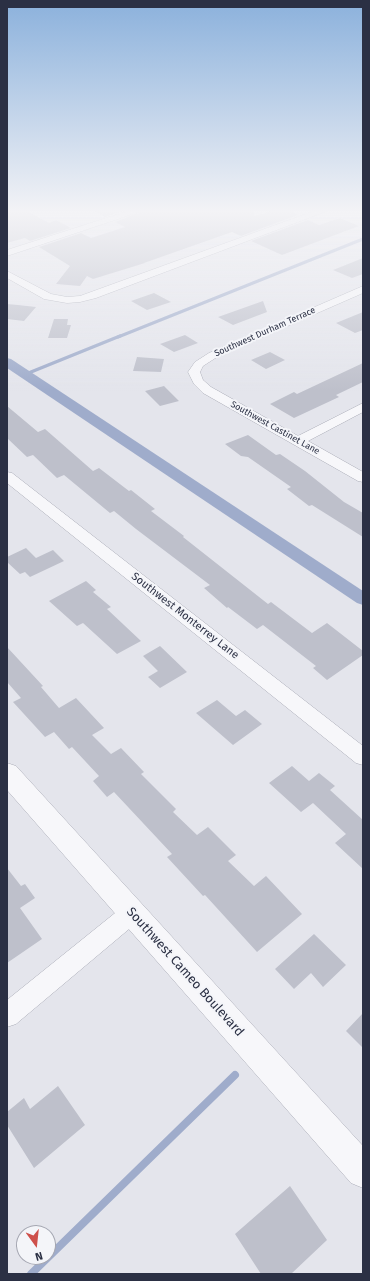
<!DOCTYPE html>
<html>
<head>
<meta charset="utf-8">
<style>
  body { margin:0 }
  #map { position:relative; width:370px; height:1281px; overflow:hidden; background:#e4e5ec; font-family:"Fira Sans",sans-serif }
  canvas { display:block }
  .frame { position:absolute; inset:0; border:8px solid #2b3044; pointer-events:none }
  .north { position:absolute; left:16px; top:1225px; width:40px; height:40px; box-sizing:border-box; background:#f4f5f9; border:1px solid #a4a6b1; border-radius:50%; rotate:165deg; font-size:11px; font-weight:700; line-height:16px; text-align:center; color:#2b3044 }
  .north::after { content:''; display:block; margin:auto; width:14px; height:18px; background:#ce504b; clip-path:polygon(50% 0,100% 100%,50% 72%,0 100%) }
</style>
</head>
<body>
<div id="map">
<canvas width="370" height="1281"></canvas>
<div class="frame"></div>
<div class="north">N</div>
</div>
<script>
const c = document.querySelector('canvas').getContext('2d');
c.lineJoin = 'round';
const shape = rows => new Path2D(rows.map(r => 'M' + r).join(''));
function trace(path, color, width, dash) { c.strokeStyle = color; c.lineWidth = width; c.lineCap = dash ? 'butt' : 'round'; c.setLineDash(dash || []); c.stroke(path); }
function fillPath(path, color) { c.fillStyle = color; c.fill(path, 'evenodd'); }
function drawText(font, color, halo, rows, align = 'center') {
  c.font = font + ' "Fira Sans",sans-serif'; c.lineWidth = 4; c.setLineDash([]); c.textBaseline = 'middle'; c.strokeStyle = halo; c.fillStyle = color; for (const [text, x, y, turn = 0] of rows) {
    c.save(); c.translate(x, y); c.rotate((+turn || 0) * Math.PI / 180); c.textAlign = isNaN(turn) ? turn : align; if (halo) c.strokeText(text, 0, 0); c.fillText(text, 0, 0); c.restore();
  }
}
trace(shape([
  [118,337,363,239]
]), '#9faccb', 3);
trace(shape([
  [26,374,120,336]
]), '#9faccb', 3.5);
trace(shape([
  [31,1274,235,1075]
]), '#9faccb', 8);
fillPath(shape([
  [7,358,11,359,363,591,363,605,357,603,7,368,7,358]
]), '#9faccb');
fillPath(shape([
  [7,211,27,211,49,223,56,220,71,228,30,241,25,238,7,243],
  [95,211,122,211,105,217],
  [143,211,254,211,254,216,273,211,291,211,298,215,241,236,232,232,144,263,145,263,93,279,87,276,80,286,56,284,70,266,39,247,81,233,91,238,125,227,115,222],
  [340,218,359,226,282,255,251,241,308,220,319,225],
  [363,258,363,274,352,278,333,270],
  [154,293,171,302,147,310,131,301],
  [263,301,267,312,233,325,218,317],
  [7,304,18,305,36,307,24,321,7,319],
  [363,312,363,330,355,333,336,323],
  [54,319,68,319,67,325,71,325,67,338,48,338],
  [185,335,198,343,174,352,160,344],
  [270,352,285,360,266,369,251,360],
  [137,357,164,359,161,372,133,371],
  [363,363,363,382,336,395,339,397,294,418,270,404,294,392,297,394],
  [164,386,179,401,160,406,145,391],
  [7,406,38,432,45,429,93,471,99,468,129,491,131,490,155,509,151,511,184,536,183,537,268,604,271,602,312,633,327,623,363,651,363,655,327,680,313,668,316,666,263,625,257,629,228,607,227,608,204,588,210,585,136,529,114,511,110,513,64,475,57,478,33,455,27,457,7,438],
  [248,435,276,455,280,454,305,471,344,502,363,513,363,537,312,505,309,506,287,489,291,487,248,457,241,456,225,444],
  [26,548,36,558,53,550,64,561,30,577,25,572,20,574,7,562,7,557],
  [86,581,96,590,93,592,111,607,107,609,141,641,117,654,83,623,77,626,49,601],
  [160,646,187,672,160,688,148,677,158,671,143,656],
  [7,647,43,686,41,687,59,708,76,698,104,728,92,735,111,754,121,748,144,772,141,774,176,809,173,812,197,835,208,827,236,855,228,861,254,886,266,876,302,914,257,952,205,895,203,896,167,857,172,854,114,792,107,797,93,781,99,776,72,747,69,749,54,732,45,737,13,702,21,698,7,682],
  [217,700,236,716,245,710,262,724,233,745,196,713],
  [292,766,309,781,319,773,335,786,330,790,363,820,363,869,335,843,346,834,313,803,301,812,269,783],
  [7,868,21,886,25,884,35,898,20,908,42,939,7,963],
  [314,934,346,965,323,987,311,973,294,989,275,969],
  [363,1013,363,1048,346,1031],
  [58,1086,85,1125,34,1168,7,1125,7,1112,24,1098,30,1109],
  [290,1186,327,1240,291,1274,261,1274,235,1234]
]), '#bec0cb');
const minor = shape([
  [128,211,142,211,7,256,7,250,128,211],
  [314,211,327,211,96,298,80,302,67,303,44,299,7,278,7,271,51,294,67,297,80,296,314,211],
  [363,286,363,293,217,357,203,366,200,372,203,380,211,387,298,436,363,403,363,412,308,441,363,472,363,482,358,481,203,393,194,384,188,372,195,362,209,353,363,286],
  [7,472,12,473,363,746,363,765,356,763,7,483,7,472],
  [133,902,141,905,144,912,141,919,16,1024,7,1027,7,1000,125,905,133,902]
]);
const tertiary = shape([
  [7,763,16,766,363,1146,363,1188,351,1183,7,790,7,763]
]);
trace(minor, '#a9abb6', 1);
trace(tertiary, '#a9abb6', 1);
fillPath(minor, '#f7f7fa');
fillPath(tertiary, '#f7f7fa');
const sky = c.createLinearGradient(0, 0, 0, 391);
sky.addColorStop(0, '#8bb1dc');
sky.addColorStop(0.54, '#f3f3f6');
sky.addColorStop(1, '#f3f3f600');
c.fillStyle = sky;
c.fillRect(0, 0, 370, 391);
drawText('9px', '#2b3044', '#f4f5f9', [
  ["Southwest Durham Terrace",265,332,-24],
  ["Southwest Castinet Lane",275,428,29]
]);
drawText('11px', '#2b3044', '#f4f5f9', [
  ["Southwest Monterrey Lane",185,616,38]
]);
drawText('13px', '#2b3044', '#f4f5f9', [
  ["Southwest Cameo Boulevard",185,972,48]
]);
</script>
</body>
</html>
